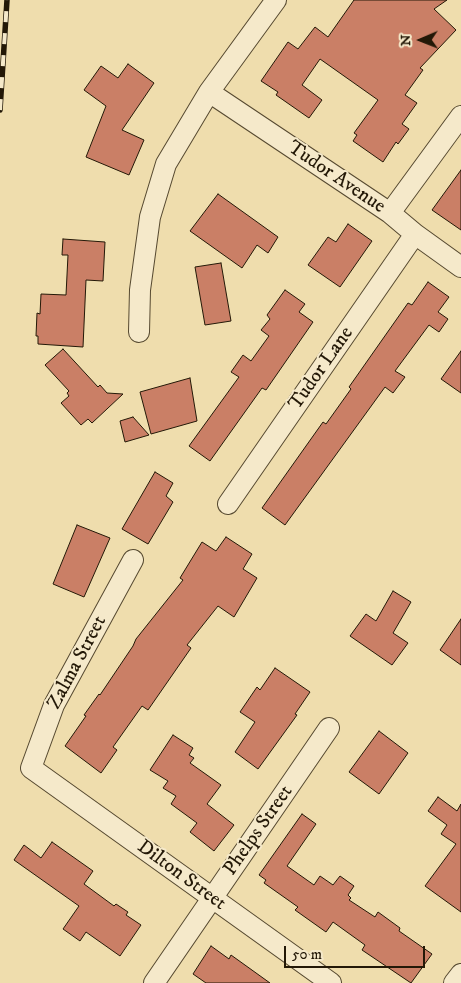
<!DOCTYPE html>
<html>
<head>
<meta charset="utf-8">
<style>
  body { margin:0 }
  #map { position:relative; width:461px; height:983px; overflow:hidden; background:#efddad; font-family:"IM FELL DW Pica",serif }
  canvas { display:block }
  .north { position:absolute; left:396px; top:15px; width:50px; height:50px; -webkit-text-stroke:4px #f5e9ca; paint-order:stroke; rotate:269deg; font-size:14px; font-weight:700; line-height:20px; text-align:center; color:#231807 }
  .north::after { content:''; display:block; margin:auto; width:18px; height:22px; background:#231807; clip-path:polygon(50% 0,100% 100%,50% 72%,0 100%) }
  .scale { position:absolute; left:284px; top:946px; width:141px; height:22px; box-sizing:border-box; border:2px solid #231807; border-top:0; padding-left:6px; font-size:15px; line-height:18px; white-space:nowrap; color:#231807; -webkit-text-stroke:4px #f5e9ca; paint-order:stroke }
</style>
</head>
<body>
<div id="map">
<canvas width="461" height="983"></canvas>
<div class="north">N</div>
<div class="scale">50 m</div>
</div>
<script>
const c = document.querySelector('canvas').getContext('2d');
c.lineJoin = 'round';
function fillPath(path, color) { c.fillStyle = color; c.fill(path, 'evenodd'); }
const shape = rows => new Path2D(rows.map(r => 'M' + r).join(''));
function trace(path, color, width, dash) { c.strokeStyle = color; c.lineWidth = width; c.lineCap = dash ? 'butt' : 'round'; c.setLineDash(dash || []); c.stroke(path); }
function drawText(font, color, halo, rows, align = 'center') {
  c.font = font + ' "IM FELL DW Pica",serif'; c.lineWidth = 4; c.setLineDash([]); c.textBaseline = 'middle'; c.strokeStyle = halo; c.fillStyle = color; for (const [text, x, y, turn = 0] of rows) {
    c.save(); c.translate(x, y); c.rotate((+turn || 0) * Math.PI / 180); c.textAlign = isNaN(turn) ? turn : align; if (halo) c.strokeText(text, 0, 0); c.fillText(text, 0, 0); c.restore();
  }
}
const building = shape([
  [354,0,447,0,434,9,456,30,420,68,423,70,405,95,417,103,402,124,409,129,398,144,396,142,383,162,353,141,357,135,354,133,378,100,320,59,302,85,322,100,309,118,276,95,278,92,261,81,288,42,298,49,315,27,328,37,354,0],
  [128,64,154,83,122,130,144,140,129,175,86,157,106,106,84,90,101,66,118,78,128,64],
  [461,170,461,230,432,210,461,170],
  [218,194,278,237,268,253,257,245,242,268,190,231,218,194],
  [348,224,372,241,340,287,308,265,328,237,336,242,348,224],
  [63,239,105,242,103,281,86,280,83,347,38,344,38,336,36,336,37,313,40,314,41,294,66,295,68,255,62,255,63,239],
  [221,263,231,321,205,325,195,267,221,263],
  [428,282,449,297,438,312,448,319,439,332,429,325,395,371,405,377,393,393,385,387,285,525,262,508,323,422,326,424,351,389,349,387,408,303,412,305,428,282],
  [285,290,305,304,299,312,313,322,266,390,262,388,210,461,189,446,239,377,231,372,243,355,251,361,269,336,261,330,270,319,267,315,285,290],
  [63,349,98,387,100,385,107,393,123,394,92,423,88,419,81,425,61,403,69,396,67,393,69,391,45,365,63,349],
  [461,351,461,393,441,379,461,351],
  [190,378,197,421,151,434,140,392,190,378],
  [133,417,149,435,125,442,120,421,133,417],
  [155,472,173,483,166,496,173,502,148,544,122,529,155,472],
  [77,525,110,538,84,597,53,584,77,525],
  [226,537,252,554,243,569,257,578,234,617,218,606,187,645,191,648,148,710,142,706,113,747,117,750,101,773,65,746,86,716,84,715,99,694,100,695,133,646,136,639,183,580,180,578,202,542,216,551,226,537],
  [393,591,411,602,393,633,408,643,392,665,350,636,366,614,376,621,393,591],
  [461,619,461,665,440,650,461,619],
  [275,668,310,692,295,714,297,715,258,769,235,752,255,722,240,712,257,687,260,690,275,668],
  [379,731,408,753,379,794,349,772,379,731],
  [173,735,193,748,189,755,194,758,190,763,221,785,207,804,234,825,214,851,190,832,197,823,171,804,176,796,163,788,168,781,150,770,173,735],
  [438,797,457,811,461,804,461,912,425,886,456,844,441,834,447,825,428,811,438,797],
  [302,814,316,824,287,866,314,885,320,876,333,885,340,876,354,886,348,895,351,898,349,900,375,917,378,912,400,928,399,931,432,954,411,983,362,950,365,945,333,922,326,932,295,910,298,907,264,883,266,880,259,875,302,814],
  [52,842,93,871,84,884,114,906,116,904,128,912,126,915,141,925,120,956,86,932,80,941,63,929,79,906,14,860,24,845,41,858,52,842],
  [211,946,229,959,231,955,270,983,206,983,193,974,211,946]
]);
fillPath(building, '#ca7f66');
trace(building, '#231807', 1);
const minor = shape([
  [209,92,390,213,415,234,461,267],
  [390,213,461,116],
  [139,332,140,290,150,217,166,164,209,92,276,0],
  [228,504,415,234],
  [133,560,54,705,31,768,331,983],
  [154,983,329,728],
  [454,983,461,974]
]);
trace(minor, '#564930', 22);
trace(minor, '#f5e9ca', 20);
const rail = shape([
  [0,110,7,0]
]);
trace(rail, '#231807', 5.5);
trace(rail, '#f5e9ca', 4, [11]);
drawText('20px', '#231807', '#f5e9ca', [
  ["Tudor Avenue",336,178,34],
  ["Tudor Lane",322,369,-55],
  ["Zalma Street",78,663,-62],
  ["Phelps Street",259,831,-55],
  ["Dilton Street",181,876,36]
]);
</script>
</body>
</html>
